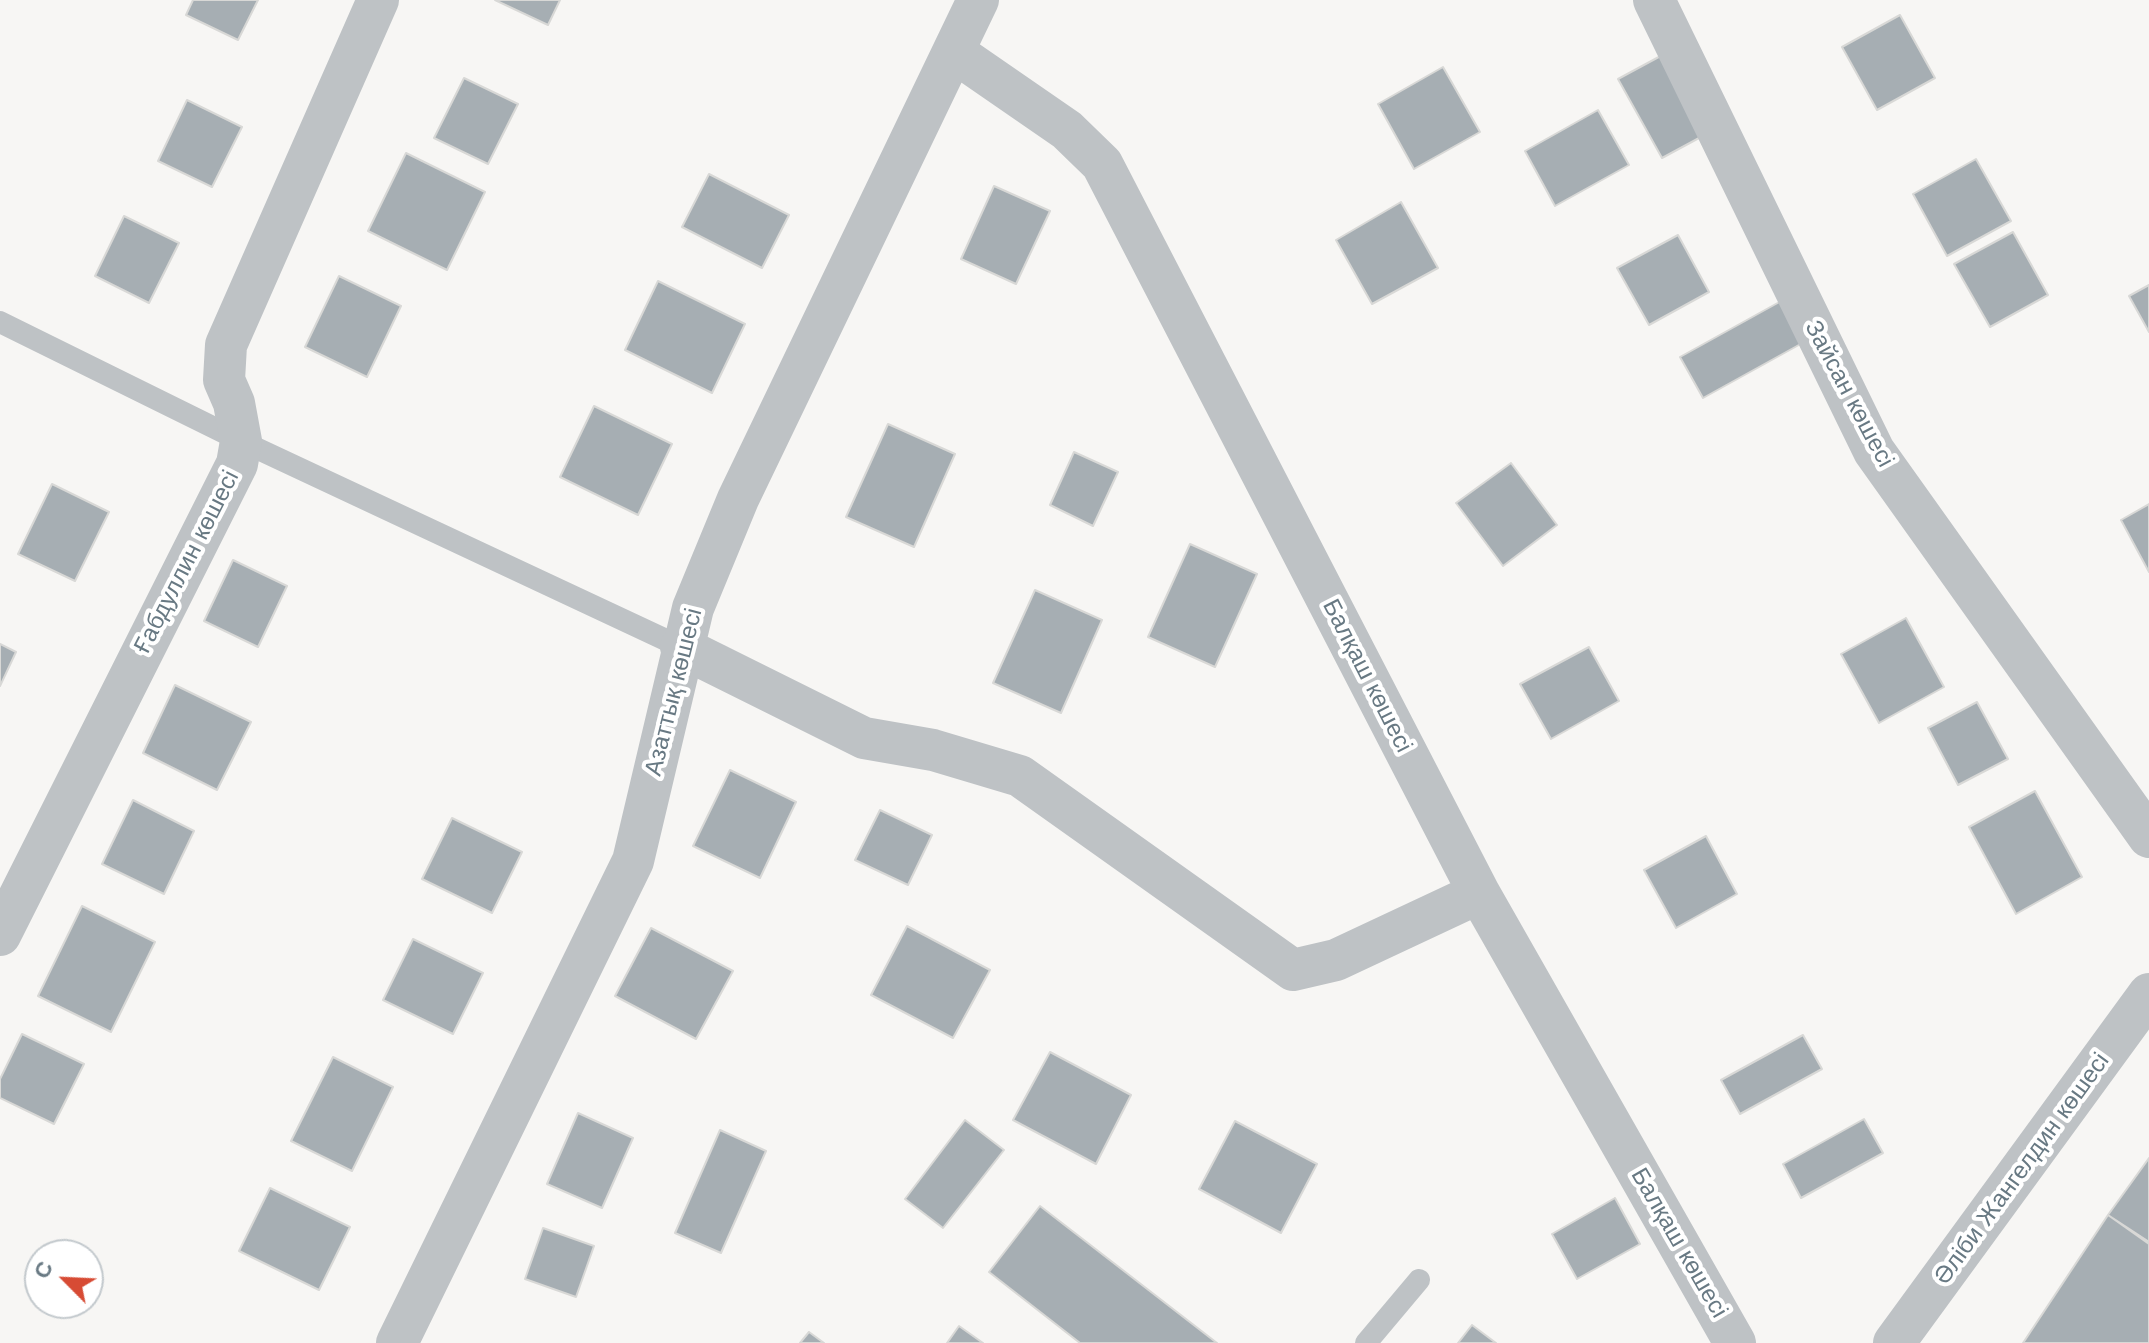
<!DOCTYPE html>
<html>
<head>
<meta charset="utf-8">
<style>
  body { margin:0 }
  #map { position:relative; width:2149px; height:1343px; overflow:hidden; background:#f7f6f4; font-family:"Work Sans",sans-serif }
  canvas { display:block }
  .north { position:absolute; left:24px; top:1239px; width:80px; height:80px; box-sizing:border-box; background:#fff; border:2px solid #c3c9cd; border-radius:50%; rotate:294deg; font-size:22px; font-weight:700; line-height:32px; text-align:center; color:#687983 }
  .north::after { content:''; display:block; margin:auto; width:28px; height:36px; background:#d74b34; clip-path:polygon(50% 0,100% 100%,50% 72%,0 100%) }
</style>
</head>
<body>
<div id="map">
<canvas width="2149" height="1343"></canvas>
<div class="north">С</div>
</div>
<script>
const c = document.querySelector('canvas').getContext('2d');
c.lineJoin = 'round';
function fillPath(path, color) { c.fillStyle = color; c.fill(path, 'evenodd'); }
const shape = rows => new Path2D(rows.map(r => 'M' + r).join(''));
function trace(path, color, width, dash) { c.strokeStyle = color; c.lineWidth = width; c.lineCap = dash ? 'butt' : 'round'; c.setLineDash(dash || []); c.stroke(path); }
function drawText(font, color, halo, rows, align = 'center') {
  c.font = font + ' "Work Sans",sans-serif'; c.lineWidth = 8; c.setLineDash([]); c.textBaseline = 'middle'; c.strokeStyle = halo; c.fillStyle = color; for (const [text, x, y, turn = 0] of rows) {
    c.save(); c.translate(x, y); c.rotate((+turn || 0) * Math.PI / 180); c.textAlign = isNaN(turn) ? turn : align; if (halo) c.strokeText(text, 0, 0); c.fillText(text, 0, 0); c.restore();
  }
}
const building = shape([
  [193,0,258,0,238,40,186,15,193,0],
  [495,0,560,0,548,25,495,0],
  [1900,15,1935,78,1877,110,1842,47,1900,15],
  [1668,52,1712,131,1662,158,1618,79,1668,52],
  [1443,67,1480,132,1414,169,1378,104,1443,67],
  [464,78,518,104,488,164,434,138,464,78],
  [187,100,242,127,212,187,158,161,187,100],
  [1598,110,1629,165,1555,206,1525,151,1598,110],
  [406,153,485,192,447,270,368,231,406,153],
  [1976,159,2011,221,1947,256,1913,194,1976,159],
  [709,174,789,215,762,268,682,227,709,174],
  [994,186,1050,211,1016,284,961,259,994,186],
  [1401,202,1438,268,1372,304,1336,240,1401,202],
  [124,216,179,243,149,303,95,276,124,216],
  [2013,232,2048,295,1990,327,1954,264,2013,232],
  [1678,235,1709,292,1649,325,1617,268,1678,235],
  [339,276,401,306,367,377,305,347,339,276],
  [658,281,745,324,712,393,625,350,658,281],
  [2149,285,2149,332,2129,296,2149,285],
  [1783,300,1806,341,1703,398,1680,357,1783,300],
  [594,406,672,444,638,515,560,477,594,406],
  [888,424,955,454,914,547,846,517,888,424],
  [1074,452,1118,472,1093,526,1050,505,1074,452],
  [1511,463,1557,525,1503,566,1456,503,1511,463],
  [52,484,109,512,75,581,18,554,52,484],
  [2149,504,2149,572,2121,520,2149,504],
  [1190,544,1257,574,1215,667,1148,637,1190,544],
  [233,560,287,586,258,647,204,621,233,560],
  [1035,590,1102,620,1061,713,993,683,1035,590],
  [1906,618,1944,687,1879,723,1841,654,1906,618],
  [0,644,16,652,0,686,0,644],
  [1589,647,1619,701,1551,739,1520,684,1589,647],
  [175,685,251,722,217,790,143,753,175,685],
  [1977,702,2008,759,1958,785,1928,728,1977,702],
  [730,770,796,802,760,878,693,846,730,770],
  [2035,791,2082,877,2016,914,1969,827,2035,791],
  [133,800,194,831,164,894,102,864,133,800],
  [880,810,932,835,908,885,855,860,880,810],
  [452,818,522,852,492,913,422,879,452,818],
  [1706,836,1737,894,1676,928,1644,870,1706,836],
  [82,906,155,942,111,1032,38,996,82,906],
  [907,926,990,970,953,1038,871,995,907,926],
  [651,928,733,971,696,1039,615,996,651,928],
  [413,939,483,973,453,1034,383,1000,413,939],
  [22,1034,84,1064,54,1124,0,1098,0,1079,22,1034],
  [1803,1035,1822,1069,1740,1114,1721,1080,1803,1035],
  [1050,1052,1131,1095,1096,1164,1013,1120,1050,1052],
  [333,1057,393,1087,352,1171,291,1141,333,1057],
  [578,1113,633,1138,602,1208,547,1184,578,1113],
  [1864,1119,1883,1153,1801,1198,1783,1164,1864,1119],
  [965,1120,1004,1150,943,1228,905,1199,965,1120],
  [1235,1121,1317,1164,1281,1233,1199,1189,1235,1121],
  [720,1130,766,1151,721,1253,675,1233,720,1130],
  [2149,1158,2149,1244,2108,1215,2149,1158],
  [270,1188,350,1227,319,1290,239,1251,270,1188],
  [1615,1198,1640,1244,1577,1279,1552,1234,1615,1198],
  [1040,1206,1217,1343,1080,1343,989,1272,1040,1206],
  [2108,1215,2149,1242,2149,1343,2023,1343,2108,1215],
  [543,1228,594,1246,576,1297,525,1279,543,1228],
  [1472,1325,1496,1343,1458,1343,1472,1325],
  [959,1326,983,1343,947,1343,959,1326],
  [809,1332,824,1343,800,1343,809,1332]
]);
fillPath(building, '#a6aeb3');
trace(building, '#d8d8d6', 2);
trace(shape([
  [0,322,241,441,681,647],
  [1366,1343,1419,1280]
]), '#bec2c5', 22);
trace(shape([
  [1654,0,1874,451,2149,837],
  [954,52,1067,130,1102,164,1479,893,1735,1343],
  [681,647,864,738,933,750,1020,776,1293,970,1336,960,1479,893],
  [0,935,237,464,241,441,234,403,224,380,226,345,378,0],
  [397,1343,633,861,693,608,738,499,978,0],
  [1894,1343,2149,994]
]), '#bec2c5', 42);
drawText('24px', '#687983', '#fff', [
  ["Зайсан көшесі",1849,394,62],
  ["Ғабдуллин көшесі",187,562,-63],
  ["Балқаш көшесі",1367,676,63],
  ["Азаттық көшесі",674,692,-76],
  ["Әліби Жангелдин көшесі",2022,1169,-54],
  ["Балқаш көшесі",1679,1243,60]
]);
</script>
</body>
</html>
